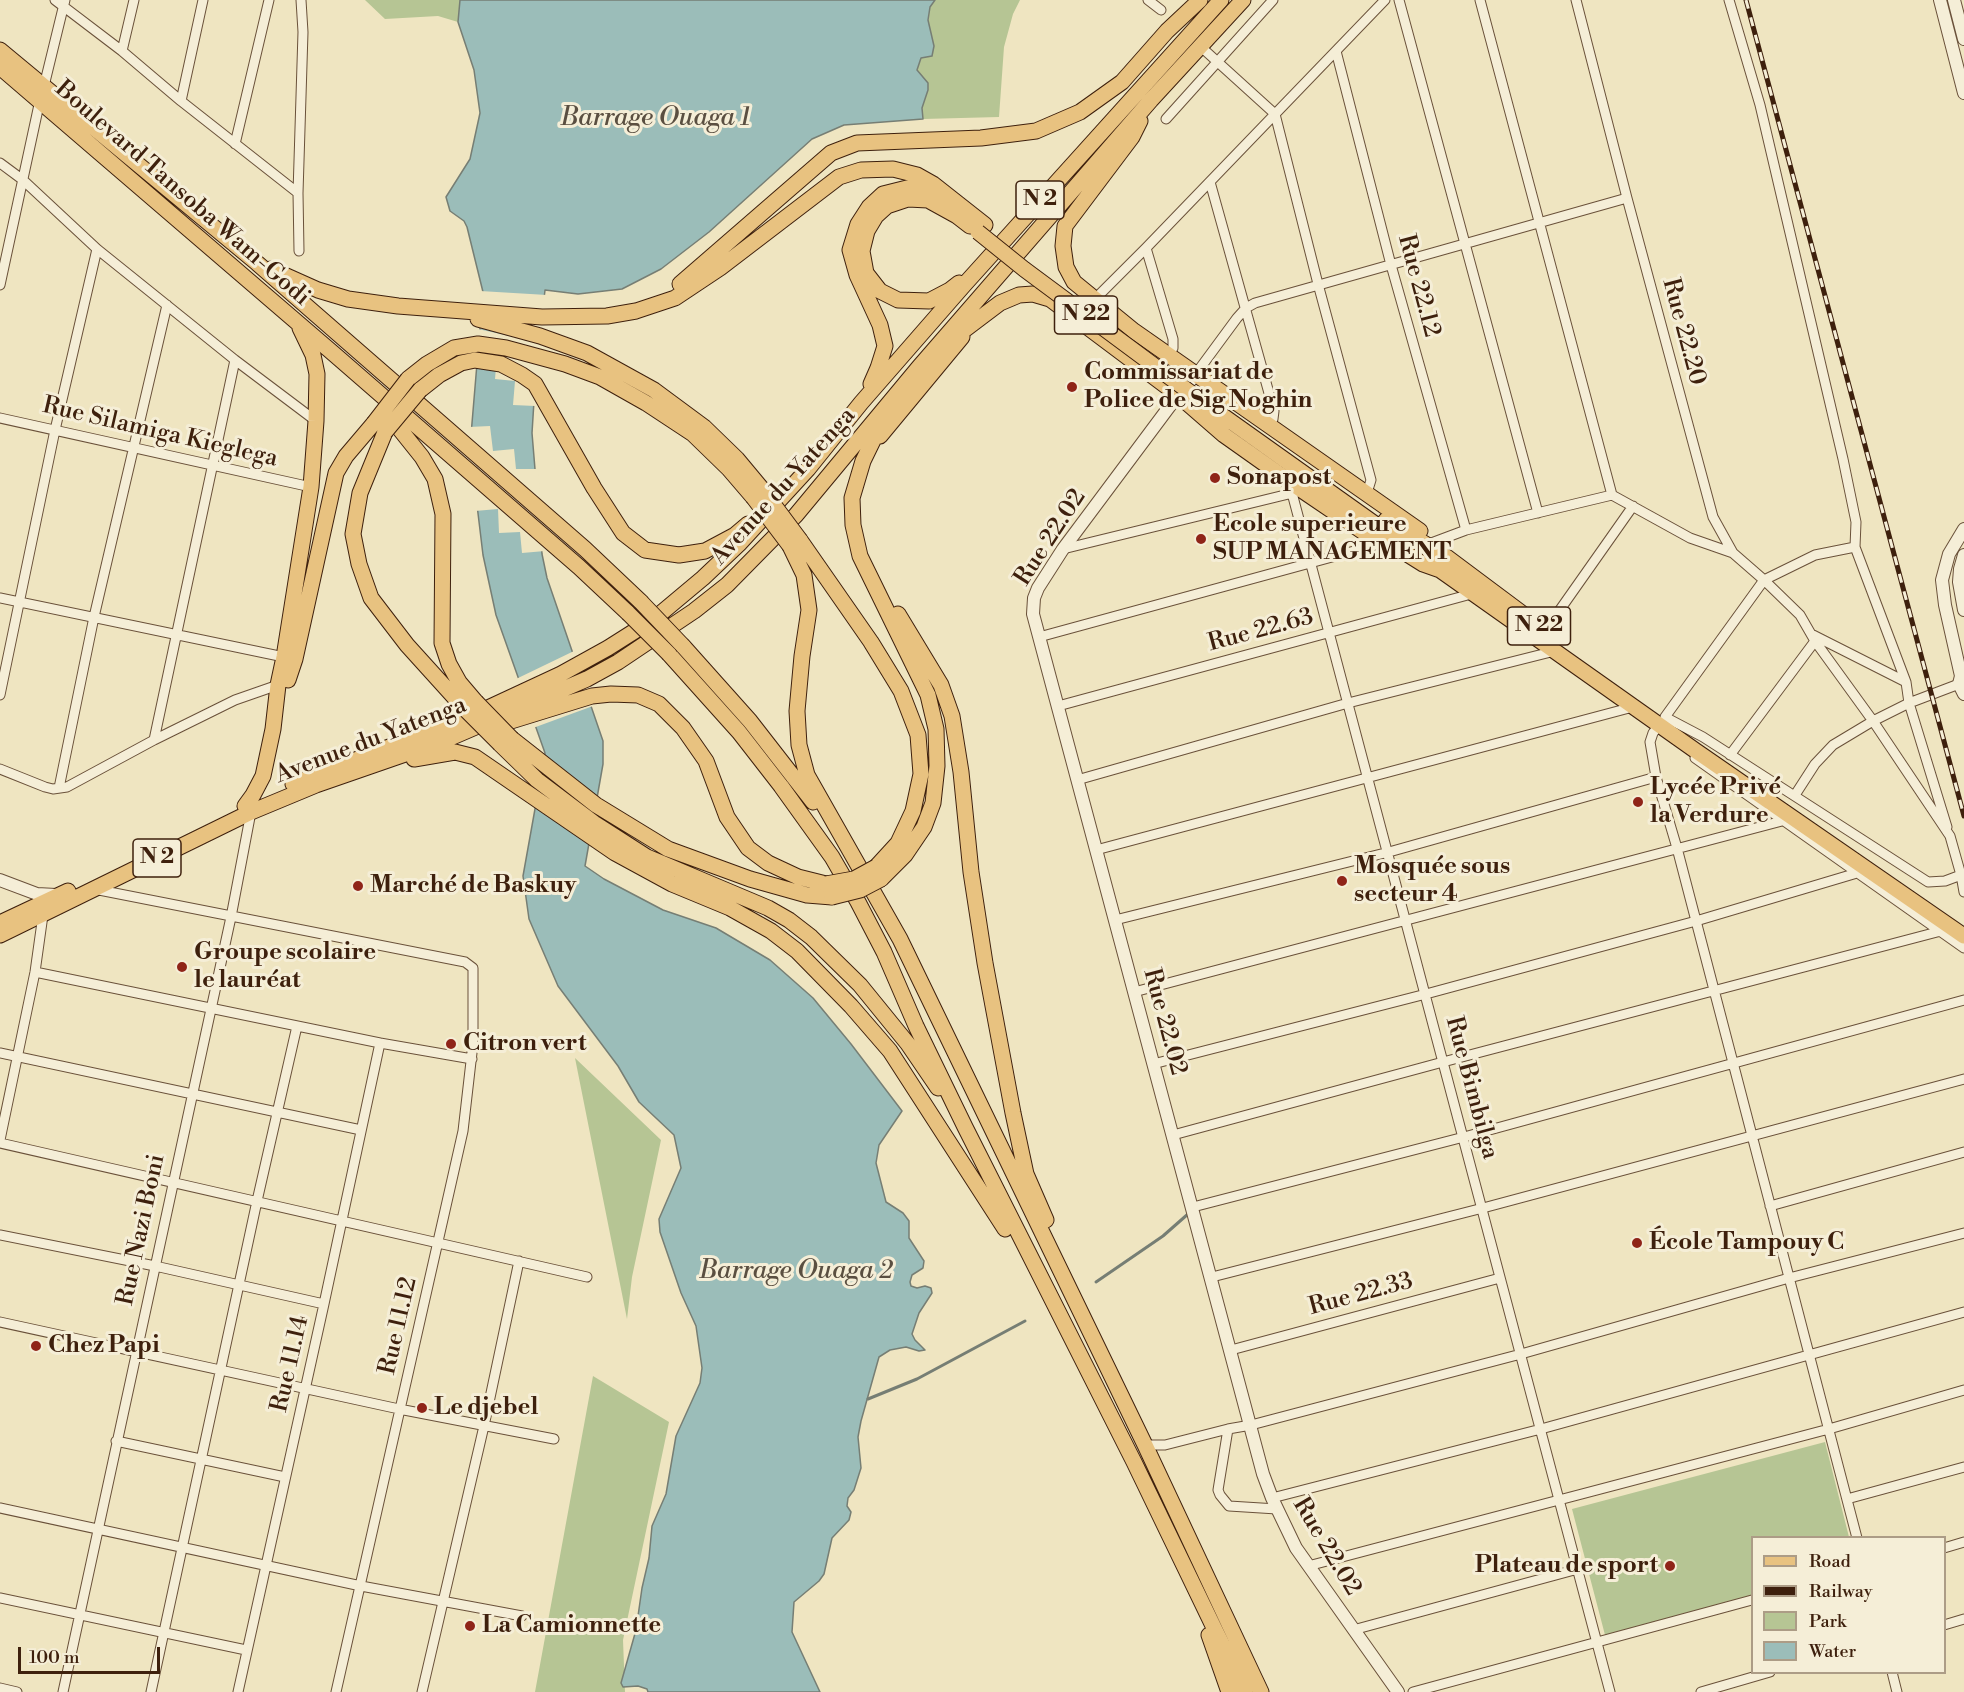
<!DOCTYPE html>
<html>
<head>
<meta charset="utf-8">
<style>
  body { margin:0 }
  #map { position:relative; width:1964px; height:1692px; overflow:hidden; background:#efe5c1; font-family:"Libre Bodoni",serif }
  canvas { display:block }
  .legend { position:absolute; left:1751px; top:1536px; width:195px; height:138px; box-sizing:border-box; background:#f5eed7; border:2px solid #ac9c86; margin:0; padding:8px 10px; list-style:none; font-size:18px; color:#3e200d }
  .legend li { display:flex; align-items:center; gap:12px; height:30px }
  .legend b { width:30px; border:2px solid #ac9c86 }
  .scale { position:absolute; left:18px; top:1647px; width:142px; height:27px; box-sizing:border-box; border:3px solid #3e200d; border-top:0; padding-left:8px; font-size:18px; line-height:21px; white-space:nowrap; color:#3e200d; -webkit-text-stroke:4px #f5eed7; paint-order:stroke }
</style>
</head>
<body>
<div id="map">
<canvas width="1964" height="1692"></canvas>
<ul class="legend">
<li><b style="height:8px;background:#e8c280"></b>Road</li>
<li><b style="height:8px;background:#3e200d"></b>Railway</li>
<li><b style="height:16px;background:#b6c594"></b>Park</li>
<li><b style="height:16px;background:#9bbdb9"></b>Water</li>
</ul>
<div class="scale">100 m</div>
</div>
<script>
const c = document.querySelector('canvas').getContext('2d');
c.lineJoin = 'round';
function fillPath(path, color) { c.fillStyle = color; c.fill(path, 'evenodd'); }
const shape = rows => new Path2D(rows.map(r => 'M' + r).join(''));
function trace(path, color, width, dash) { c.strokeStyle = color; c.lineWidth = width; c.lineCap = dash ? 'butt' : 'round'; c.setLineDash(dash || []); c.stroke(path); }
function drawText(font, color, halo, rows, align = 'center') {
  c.font = font + ' "Libre Bodoni",serif'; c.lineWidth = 6; c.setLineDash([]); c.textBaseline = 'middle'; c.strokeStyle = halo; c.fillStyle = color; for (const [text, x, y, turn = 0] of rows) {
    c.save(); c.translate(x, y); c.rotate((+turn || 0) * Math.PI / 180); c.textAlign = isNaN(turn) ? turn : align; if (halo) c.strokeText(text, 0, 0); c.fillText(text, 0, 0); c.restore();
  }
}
fillPath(shape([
  [365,0,460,0,458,22,438,16,385,19],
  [935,0,1020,0,1013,14,1004,47,999,117,923,119,922,108,928,90,917,70,921,58,934,46,928,20,930,7],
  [575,1058,661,1140,632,1277,627,1319],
  [593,1376,669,1422,623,1640,625,1692,535,1692],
  [1825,1442,1849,1537,1752,1538,1752,1595,1605,1635,1572,1509]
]), '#b6c594');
const water = shape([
  [460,0,935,0,930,7,928,20,934,46,932,56,921,58,917,70,928,83,928,90,922,108,923,119,844,125,812,139,709,232,661,269,622,289,578,294,545,290,536,369,532,433,542,554,547,578,603,741,603,764,585,866,604,879,663,910,716,928,770,960,813,998,851,1044,902,1111,879,1145,876,1163,886,1202,903,1213,909,1221,909,1238,924,1261,923,1268,912,1275,910,1282,911,1286,917,1288,925,1286,931,1288,932,1293,919,1313,912,1334,915,1340,925,1350,919,1351,906,1347,890,1350,879,1357,861,1421,858,1437,861,1468,854,1490,848,1498,847,1506,851,1512,849,1520,832,1538,824,1574,819,1581,794,1602,792,1632,820,1692,648,1692,647,1689,638,1686,623,1687,621,1683,636,1630,642,1588,649,1558,652,1526,666,1494,676,1436,700,1383,702,1368,696,1326,681,1293,660,1232,659,1219,681,1168,674,1135,639,1102,618,1066,558,986,529,919,523,876,545,753,496,615,483,555,477,505,471,435,483,292,467,227,464,221,450,211,446,197,470,159,480,113,474,70,458,22,460,0]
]);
fillPath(water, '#9bbdb9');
trace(water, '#767e74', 1.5);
fillPath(shape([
  [480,291,547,295,541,340,478,323],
  [478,329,541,343,535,406,513,405,515,381,495,379,496,367,474,365],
  [490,426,493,451,514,449,516,469,538,469,545,551,522,553,520,532,499,533,498,509,475,511,469,427],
  [574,651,593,706,533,728,516,679]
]), '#efe5c1');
trace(shape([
  [1096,1282,1163,1236,1188,1214],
  [868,1399,917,1379,1025,1321]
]), '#767e74', 3);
const minor = shape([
  [55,0,122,51,181,101,298,193],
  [1148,0,1161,10],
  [1399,0,1538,513],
  [1480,0,1612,495],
  [1576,0,1627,198,1713,517,1733,553,1764,580,1800,615,1815,641,1873,721,1950,836,1961,875,1964,892],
  [1729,0,1760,105,1843,459,1856,522,1855,547,1815,555,1764,580,1665,717,1703,737,1928,882,1945,881,1961,875],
  [1200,46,1275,114,1318,284,1371,480,1367,493],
  [122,51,134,0],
  [1336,51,1391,265,1466,530],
  [44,86,65,0],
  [181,101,203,0],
  [1166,119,1273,0],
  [235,144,269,0],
  [0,163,23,180,97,249,235,360,316,421],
  [1210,182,1274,411,1273,419,1269,425],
  [1146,248,1173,339,1173,348,1169,355],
  [299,251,298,193,303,32,301,0],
  [0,285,40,100],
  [1095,299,1146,248,1385,0],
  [1195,375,1237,318,1246,308,1255,303,1627,198],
  [0,418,311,487],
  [1292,493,1610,1692],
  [1434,542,1466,530,1612,495,1690,538,1733,553],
  [1855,547,1906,682],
  [1063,549,1297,492],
  [0,598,284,657],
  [1545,631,1633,506],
  [1813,635,1906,682,1909,703,1959,684],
  [1039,637,1387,542],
  [0,695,55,430,97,249],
  [1058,706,1475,593],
  [1662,728,1659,725,1653,733,1650,742,1656,777,1677,848,1857,1538],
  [154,740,235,360],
  [1730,755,1815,641],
  [1695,758,1964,948],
  [0,769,45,787,53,789,67,787,154,740,235,700,278,685],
  [1077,780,1348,703,1555,651],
  [59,788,94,617,167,305],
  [1795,795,1815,764,1833,745,1873,721,1909,703,1947,827],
  [1096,850,1633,707],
  [94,889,465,962,473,968,473,1044,463,1131,336,1692],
  [1115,920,1389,852,1656,777],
  [35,972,380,1043,472,1059],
  [1134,992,1782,821],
  [0,1053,361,1130],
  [1153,1064,1426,994,1696,921,1857,873],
  [1173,1135,1443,1062,1941,931],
  [0,1140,35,972,43,915],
  [0,1143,587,1277],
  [1770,1206,1964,1152],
  [1193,1207,1464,1137,1964,1000],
  [0,1235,155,1266,324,1304],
  [1212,1277,1483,1208,1964,1079],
  [0,1322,399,1409,554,1439],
  [1231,1350,1500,1278],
  [1228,1429,1218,1490,1220,1495,1229,1506,1277,1509],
  [116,1441,285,1477],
  [1145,1445,1165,1445,1228,1429,1251,1425,1521,1354,1789,1278,1964,1233],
  [1272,1498,1541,1429,1964,1312],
  [1847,1499,1964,1467],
  [0,1508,361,1586,522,1616],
  [1944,1548,1964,1542],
  [1308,1566,1829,1429,1964,1390],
  [0,1598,246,1650],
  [1944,1625,1964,1619],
  [1353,1630,1578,1569],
  [1892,1672,1897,1692],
  [0,1688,17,1692],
  [63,1692,231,917,251,812],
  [151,1692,257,1201,297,1026],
  [238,1692,324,1304,380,1043],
  [422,1692,484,1426,519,1261],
  [1413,1692,1752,1600],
  [1701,1692,1770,1672]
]);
const tertiary = shape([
  [1940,0,1964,93],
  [1954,0,1964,39],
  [1195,375,1178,395,1063,549,1038,588,1034,598,1033,614,1263,1474,1272,1498,1296,1548,1398,1692],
  [1964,555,1960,569,1959,582,1964,610],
  [1964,672,1961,676,1959,684,1964,694],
  [1961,676,1945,605,1942,580,1949,554,1964,529],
  [0,880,37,894,56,895]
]);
const primary = shape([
  [0,50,257,263,585,549,641,602],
  [0,67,334,354,579,567,628,613],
  [1140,121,1132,137,1065,226,1063,246,1066,267,1074,282,1134,331,1420,531],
  [271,269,318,290,348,299,398,306,542,317,607,316,636,311,675,298,720,268,839,177,861,170,893,169,917,175,933,184,985,225],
  [959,283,950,290,929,301,898,300,880,291,866,273,862,251,867,231,876,216,887,206,908,199,928,200,957,216,970,226],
  [680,284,831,153,857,143,981,138,1036,131,1080,112,1122,82,1167,31,1200,0],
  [478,319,540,336,587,353,654,390,704,427,737,459,762,489],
  [951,340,1000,303,1019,295,1033,294,1050,299,1178,395,1224,435,1303,491,1362,531,1388,542,1423,564,1440,570],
  [408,379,427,364,454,348,478,344,506,348,565,364,600,377,646,403,693,434,729,469,753,497],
  [871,384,878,368,885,346,880,325,857,275,850,250,858,224,869,207,883,194,911,187,939,195],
  [420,390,439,375,461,363,475,360,501,364,522,375,535,384,594,488,623,533,645,550,679,555,705,551,735,535,748,524],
  [1195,396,1396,539],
  [386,412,422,457,435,479,443,514,442,643,449,664,459,682,476,702],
  [385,432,360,493,353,534,359,564,371,598,407,645,464,708],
  [880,436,962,337],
  [1386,520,1448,558,1551,635],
  [800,540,871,642,901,691,918,735,921,774,913,811,898,843,876,867],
  [790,546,804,575,809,610,802,656,797,711,799,745,807,775,900,939,1145,1445,1261,1692],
  [1433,565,1696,751,1964,936],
  [898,614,941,685,952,716,961,772,971,872,985,963,1013,1113,1026,1174,1046,1220],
  [683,646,750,721,813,802],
  [669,654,739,732,781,786,832,857,858,902,884,952,916,1026,965,1127,1134,1462,1245,1692],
  [288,680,295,659,336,473,346,456,374,423],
  [495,726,592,696,611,694,638,695,659,704,683,728,706,761,727,817,748,848,768,863,798,877,826,884],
  [512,739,596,805,668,849,750,879,807,895,832,897],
  [500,744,537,780,594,823,647,857,768,908,789,920,811,937,860,985,908,1044,938,1088],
  [414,759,455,752,475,757,615,853,672,884,730,908,771,931,797,951,851,1006,890,1051,1005,1229],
  [293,784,475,714,561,674,608,648,638,629,660,614,703,578,740,543,808,469,861,403,964,285,1221,0],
  [245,806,253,795,263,776,273,729,278,685,284,657,311,487,316,421,317,374,313,355,300,328],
  [881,879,905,855,924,827,933,803,937,766,936,729,928,695,860,556,853,525,852,498,863,461,882,422],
  [0,923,68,891],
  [0,935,251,812,316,785,443,741,587,679,618,662,694,611,727,585,796,515,919,367,1151,100,1243,0],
  [1209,1635,1229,1692]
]);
trace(minor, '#6a513a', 11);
trace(tertiary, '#6a513a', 14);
trace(primary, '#3e200d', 17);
trace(minor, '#f5eed7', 9);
trace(tertiary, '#f5eed7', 12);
trace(primary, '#e8c280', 15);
const rail = shape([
  [1746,0,1964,816]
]);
trace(rail, '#3e200d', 5);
trace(rail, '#f5eed7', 3, [9]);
const primaryBridge = shape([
  [978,232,1024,269,1195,396],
  [374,423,408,379],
  [385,432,420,390],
  [762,489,800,540],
  [753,497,790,546],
  [641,602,683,646],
  [628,613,669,654],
  [476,702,512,739],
  [464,708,500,744],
  [826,884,854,879,876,867],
  [832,897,860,890,881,879]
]);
trace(primaryBridge, '#3e200d', 17, []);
trace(primaryBridge, '#e8c280', 15);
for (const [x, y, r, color] of [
  [1072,387,6,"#8f2418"],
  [1215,478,6,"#8f2418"],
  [1201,539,6,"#8f2418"],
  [1638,802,6,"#8f2418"],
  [1342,881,6,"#8f2418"],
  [358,886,6,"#8f2418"],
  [182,967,6,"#8f2418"],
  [451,1044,6,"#8f2418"],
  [1637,1243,6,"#8f2418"],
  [36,1346,6,"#8f2418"],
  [422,1408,6,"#8f2418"],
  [1670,1566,6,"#8f2418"],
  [470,1626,6,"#8f2418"]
]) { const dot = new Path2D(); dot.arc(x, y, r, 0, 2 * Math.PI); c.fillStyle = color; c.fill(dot); trace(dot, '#f5eed7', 2); }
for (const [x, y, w] of [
  [1040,200,48],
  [1086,315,63],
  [1539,626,63],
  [157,858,48]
]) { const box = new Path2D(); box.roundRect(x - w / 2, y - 19, w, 38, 4.5); c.fillStyle = '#f5eed7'; c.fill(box); trace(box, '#3e200d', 1.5); }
drawText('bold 22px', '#3e200d', null, [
  ["N 2",1040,200],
  ["N 22",1086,315],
  ["N 22",1539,626],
  ["N 2",157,858]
]);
drawText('24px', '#3e200d', '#f5eed7', [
  ["Boulevard Tansoba Wam-Godi",182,194,41],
  ["Rue 22.12",1418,286,75],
  ["Rue 22.20",1683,332,75],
  ["Rue Silamiga Kieglega",160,433,13],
  ["Avenue du Yatenga",784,487,-48],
  ["Rue 22.02",1051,538,-57],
  ["Rue 22.63",1261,631,-15],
  ["Avenue du Yatenga",371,741,-21],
  ["Rue 22.02",1164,1022,75],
  ["Rue Bimbilga",1471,1088,75],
  ["Rue Nazi Boni",142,1230,-78],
  ["Rue 22.33",1361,1295,-15],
  ["Rue 11.12",399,1326,-77],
  ["Rue 11.14",291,1364,-77],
  ["Rue 22.02",1326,1547,59]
]);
drawText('bold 24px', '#3e200d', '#f5eed7', [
  ["Commissariat de",1084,373],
  ["Police de Sig Noghin",1084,401],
  ["Sonapost",1227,478],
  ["Ecole superieure",1213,525],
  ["SUP MANAGEMENT",1213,553],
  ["Lycée Privé",1650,788],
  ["la Verdure",1650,816],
  ["Mosquée sous",1354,867],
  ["secteur 4",1354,895],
  ["Marché de Baskuy",370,886],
  ["Groupe scolaire",194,953],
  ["le lauréat",194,981],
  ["Citron vert",463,1044],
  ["École Tampouy C",1649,1243],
  ["Chez Papi",48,1346],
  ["Le djebel",434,1408],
  ["Plateau de sport",1658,1566,"right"],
  ["La Camionnette",482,1626]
], 'left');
drawText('italic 26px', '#5a4f41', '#f5eed7', [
  ["Barrage Ouaga 1",655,119],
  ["Barrage Ouaga 2",796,1272]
]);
</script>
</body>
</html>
